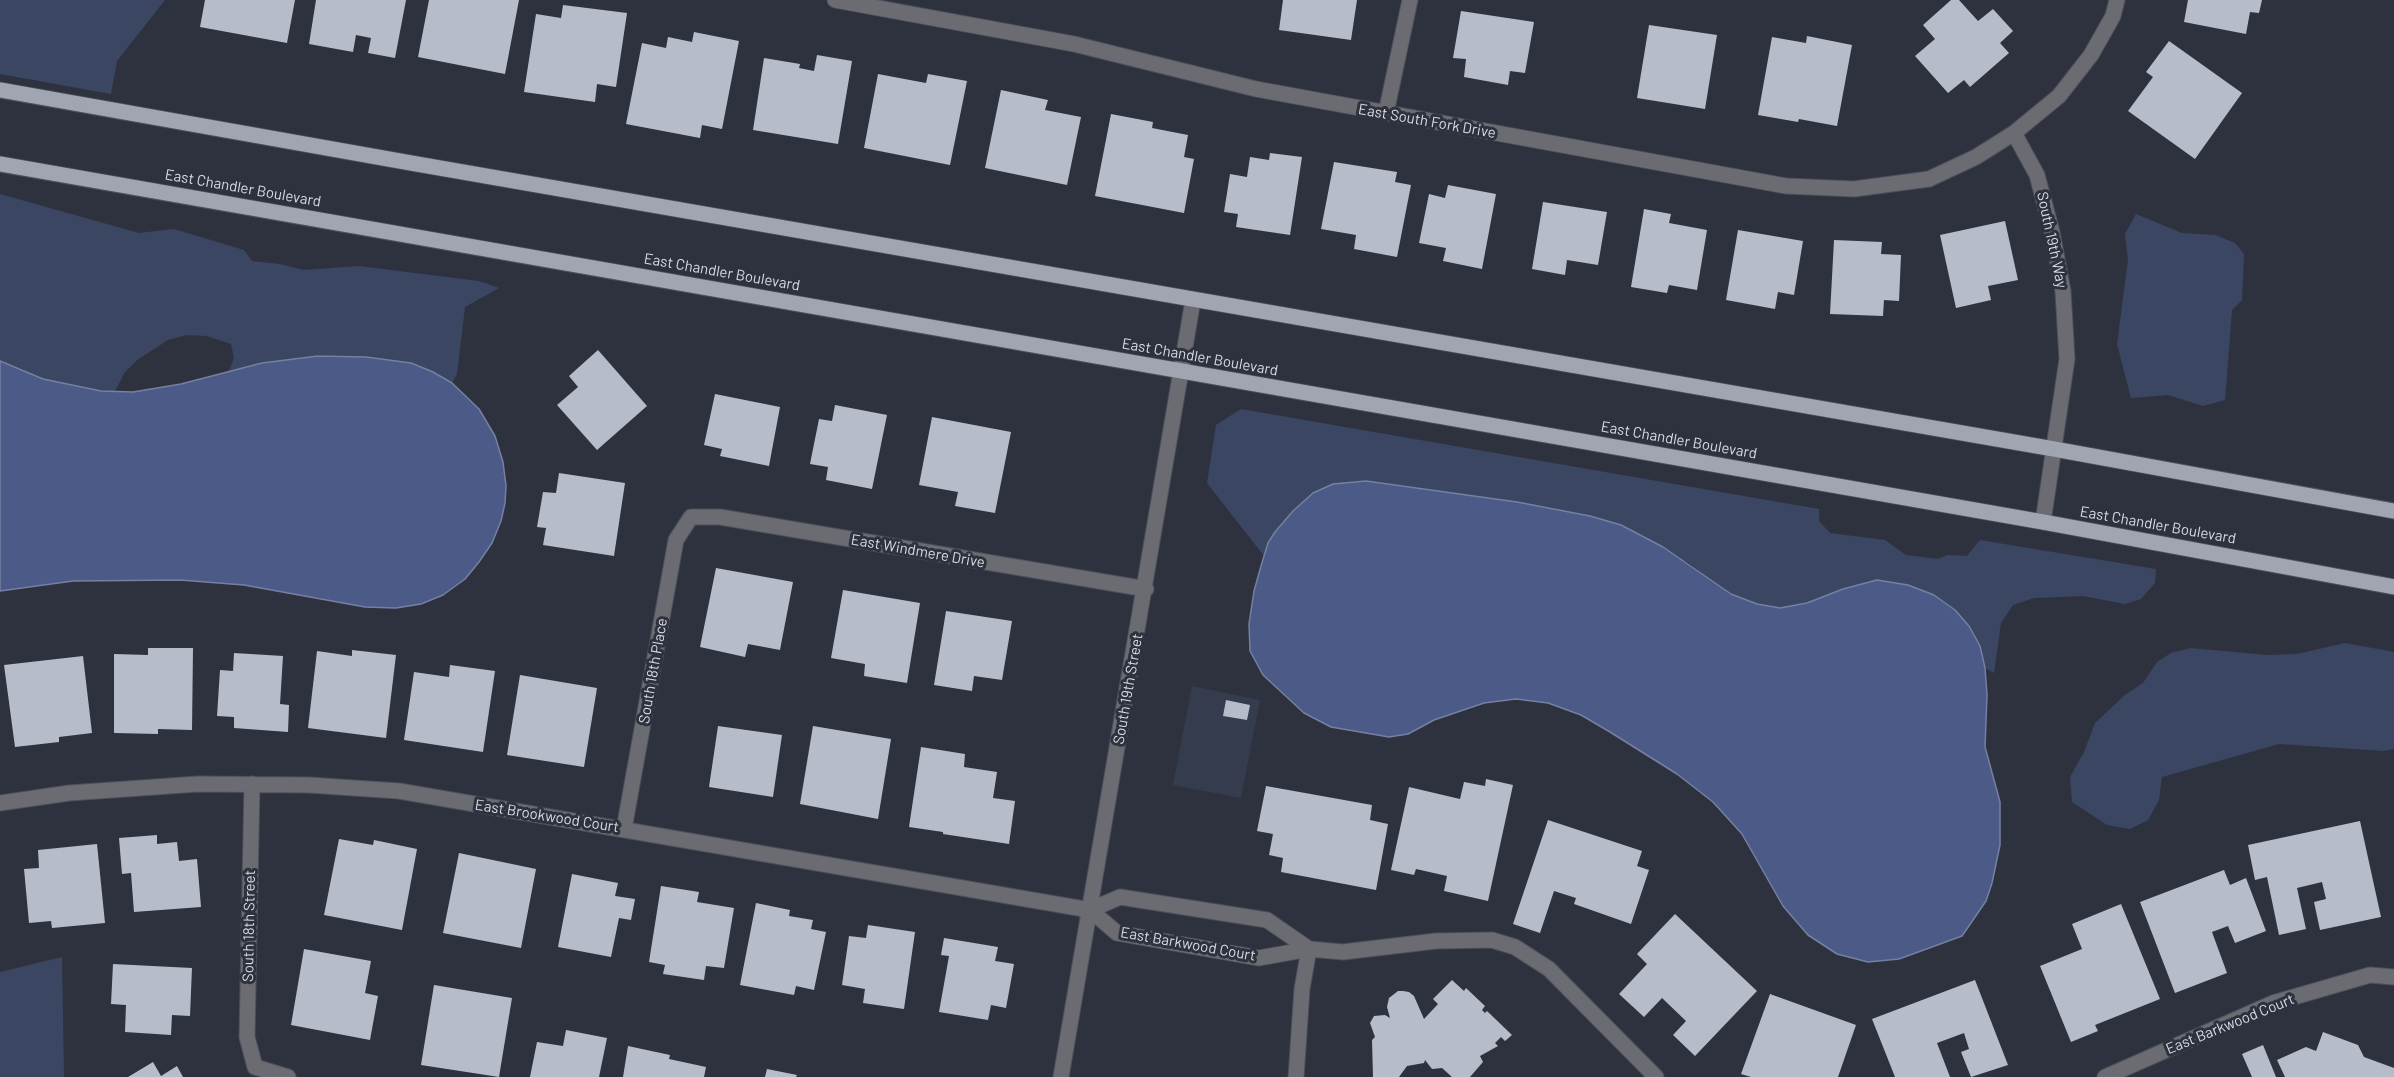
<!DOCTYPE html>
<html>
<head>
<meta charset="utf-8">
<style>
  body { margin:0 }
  canvas { display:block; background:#2e323e }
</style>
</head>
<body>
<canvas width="2394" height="1077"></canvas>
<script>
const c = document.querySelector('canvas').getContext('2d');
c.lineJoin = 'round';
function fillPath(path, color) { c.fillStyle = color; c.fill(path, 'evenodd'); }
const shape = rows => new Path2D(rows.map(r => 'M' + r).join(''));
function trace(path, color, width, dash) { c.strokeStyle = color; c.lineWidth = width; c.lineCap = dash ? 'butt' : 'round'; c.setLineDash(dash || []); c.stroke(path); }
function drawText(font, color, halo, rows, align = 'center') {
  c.font = font + ' Barlow,sans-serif'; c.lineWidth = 6; c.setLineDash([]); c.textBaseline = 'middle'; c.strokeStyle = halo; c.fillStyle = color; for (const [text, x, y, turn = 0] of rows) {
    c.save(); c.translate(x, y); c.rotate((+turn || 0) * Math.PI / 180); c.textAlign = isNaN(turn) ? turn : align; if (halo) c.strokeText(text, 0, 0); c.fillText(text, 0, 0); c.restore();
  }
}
fillPath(shape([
  [1192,686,1260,700,1241,798,1173,785]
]), '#353c4d');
fillPath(shape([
  [0,0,165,0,117,61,111,94,0,74],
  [0,194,139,233,174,229,244,250,252,261,280,264,304,270,359,266,479,281,499,288,465,307,457,374,452,383,433,372,318,356,262,363,228,373,234,358,231,344,207,336,187,335,168,340,137,360,125,372,115,391,101,391,43,379,0,361],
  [2136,214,2182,233,2215,235,2235,243,2244,254,2242,300,2232,310,2225,400,2203,406,2168,395,2131,398,2117,344,2128,260,2125,234],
  [1241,409,1819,509,1819,521,1830,533,1885,540,1906,555,1938,559,1947,555,1967,556,1980,540,2156,569,2155,583,2141,599,2125,604,2083,596,2034,598,2013,605,2001,623,1994,673,1985,668,1980,646,1876,580,1843,589,1807,603,1780,608,1757,604,1731,595,1687,562,1517,502,1366,481,1268,543,1264,556,1207,483,1216,425],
  [2345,643,2394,652,2394,749,2384,751,2279,744,2162,777,2159,800,2148,820,2130,829,2107,825,2072,802,2070,777,2084,752,2095,723,2125,695,2143,683,2157,662,2171,653,2190,648,2267,655,2297,654],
  [62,957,64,1077,0,1077,0,972]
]), '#3b4663');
const water = shape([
  [318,356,366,357,411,363,433,372,452,383,479,409,495,436,503,462,506,486,505,503,501,521,492,543,479,562,465,579,443,595,421,604,396,608,365,607,244,585,180,580,73,581,0,591,0,361,43,379,101,391,133,392,181,384,262,363,318,356],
  [1366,481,1517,502,1590,516,1621,525,1663,547,1731,594,1757,604,1780,608,1807,603,1843,589,1877,580,1908,585,1934,595,1955,610,1969,626,1980,646,1985,668,1987,695,1985,747,2000,802,2000,845,1992,883,1986,901,1962,936,1899,959,1868,962,1837,954,1808,935,1783,906,1742,834,1713,802,1677,774,1610,732,1581,715,1548,703,1516,699,1484,703,1434,720,1408,734,1389,737,1331,727,1304,713,1263,675,1250,651,1249,624,1254,591,1261,566,1268,543,1275,532,1293,511,1313,493,1333,484,1366,481]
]);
fillPath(water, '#4b5a86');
trace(water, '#7581a2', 1.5);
fillPath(shape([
  [205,0,295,0,287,43,200,27],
  [316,0,406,0,395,58,368,53,371,38,356,35,353,52,309,44],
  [429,0,519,0,505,74,418,57],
  [1283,0,1357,0,1351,40,1279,30],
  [1951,0,1959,0,1978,21,1993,9,2013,31,2000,43,2009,53,1970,87,1964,80,1948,93,1915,56,1935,39,1923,25],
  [2188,0,2262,0,2259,13,2250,12,2246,34,2184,22],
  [563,5,627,13,616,87,597,84,595,102,524,92,536,14,561,18],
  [1461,11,1534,22,1525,73,1510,71,1508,85,1464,77,1466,59,1453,58],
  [1649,25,1717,35,1705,109,1637,98],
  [694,32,739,41,722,129,702,125,700,138,626,124,642,43,666,48,668,37,692,42],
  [1807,36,1852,45,1837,126,1799,119,1798,122,1758,115,1772,37,1806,43],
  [2169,41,2242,93,2195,159,2128,111,2153,77,2146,72],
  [817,55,852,61,838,144,753,130,764,58,800,64,799,68,814,71],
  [878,74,926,83,928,74,967,81,950,165,864,148],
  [1001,90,1048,100,1045,110,1081,117,1067,185,985,168],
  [1111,114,1153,122,1152,128,1188,135,1184,157,1194,159,1184,213,1095,196],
  [1270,153,1302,157,1290,235,1236,227,1238,214,1224,212,1230,174,1247,177,1250,157,1269,160],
  [1334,162,1397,172,1395,182,1411,185,1397,257,1354,249,1356,235,1321,229],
  [1448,185,1496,194,1482,269,1443,261,1446,248,1419,243,1429,194,1445,198],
  [1543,202,1607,212,1598,265,1567,260,1565,275,1532,269],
  [1644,209,1671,214,1669,223,1707,230,1697,290,1669,285,1667,293,1631,287],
  [2005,221,2018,280,1988,286,1991,300,1956,308,1940,235],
  [1738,230,1803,241,1794,295,1778,292,1775,309,1726,300],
  [1834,240,1882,242,1881,254,1901,255,1899,301,1884,300,1883,316,1830,314],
  [598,350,647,406,597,450,557,405,578,387,569,376],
  [715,394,780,407,769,466,720,456,722,449,704,445],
  [835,405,887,415,872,489,826,480,828,467,810,464,819,419,832,421],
  [932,417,1011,432,995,513,955,506,958,492,919,485],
  [559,473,625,483,614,556,543,545,546,528,537,527,543,492,556,493],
  [716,568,793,582,780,650,748,644,745,657,700,647],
  [843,590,920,603,907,683,864,676,865,664,831,658],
  [946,611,1012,621,1002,680,974,676,972,691,934,685],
  [148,648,193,648,192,730,158,729,158,734,114,733,114,654,148,655],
  [352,650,396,655,386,738,308,728,317,651,352,656],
  [234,653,283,656,280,704,289,705,288,732,234,728,234,717,217,716,220,670,233,671],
  [83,656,92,733,59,737,59,742,15,747,4,665],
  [450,665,495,671,483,752,404,740,414,672,449,677],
  [520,675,597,688,584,767,507,755],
  [1226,700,1250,705,1247,720,1223,716],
  [718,726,782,735,773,797,709,787],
  [813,726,891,739,878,819,800,804],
  [921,747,965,754,964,767,997,772,993,798,1015,801,1009,844,943,834,943,832,909,827],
  [1486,779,1513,785,1488,901,1444,891,1447,876,1416,869,1414,875,1391,870,1409,787,1460,799,1464,782,1485,786],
  [1266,786,1372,805,1370,820,1388,824,1376,890,1281,872,1283,858,1269,855,1273,834,1257,831],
  [1548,820,1642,851,1637,866,1649,870,1631,924,1574,904,1576,898,1554,891,1540,933,1513,924],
  [2360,821,2381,917,2320,930,2314,902,2326,899,2322,882,2297,888,2306,929,2279,935,2267,877,2255,880,2248,845],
  [157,835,157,844,177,842,179,861,197,859,201,907,134,912,131,873,122,874,119,838],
  [339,839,373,845,374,840,417,849,402,930,324,915],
  [97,844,105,923,52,928,51,921,29,923,24,869,39,868,38,850],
  [459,853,536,869,521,948,443,933],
  [2224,870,2230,885,2246,878,2266,931,2235,943,2228,926,2212,932,2227,973,2175,993,2140,902],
  [572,874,618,883,615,896,635,899,631,920,619,918,611,957,558,947],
  [661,886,699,892,697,902,734,908,724,968,706,966,704,980,663,974,665,965,649,962],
  [756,903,790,910,789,916,813,920,811,929,826,932,814,990,796,986,794,995,740,985],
  [2121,904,2160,999,2095,1025,2098,1031,2071,1042,2040,966,2082,949,2072,924],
  [1675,914,1757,991,1695,1056,1673,1035,1686,1021,1662,998,1644,1017,1619,994,1647,964,1637,954],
  [868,925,915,932,904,1009,863,1003,865,989,842,985,849,936,866,938],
  [944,938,998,947,995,961,1014,964,1006,1008,991,1005,988,1020,939,1012,949,956,941,955],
  [304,949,371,961,365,993,378,996,370,1040,291,1025],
  [113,964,192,968,190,1016,172,1015,171,1035,125,1032,126,1005,111,1004],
  [1452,980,1464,991,1466,988,1485,1006,1482,1010,1485,1013,1487,1011,1512,1035,1505,1041,1501,1037,1495,1043,1498,1046,1480,1056,1483,1062,1470,1077,1452,1077,1442,1068,1432,1069,1425,1060,1424,1063,1407,1066,1399,1077,1373,1077,1372,1040,1375,1037,1370,1023,1374,1016,1385,1015,1390,1018,1387,1007,1389,998,1398,991,1403,991,1409,992,1414,996,1424,1019,1438,1004,1433,999],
  [1975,980,2008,1065,1971,1077,1961,1052,1969,1049,1964,1033,1937,1043,1950,1077,1895,1077,1872,1019],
  [434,985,512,998,499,1077,421,1065],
  [1770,994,1856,1025,1838,1077,1751,1077,1741,1074],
  [566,1030,607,1038,599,1077,530,1077,537,1042,563,1046],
  [2323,1032,2358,1045,2364,1057,2394,1068,2394,1077,2285,1077,2277,1060,2306,1047,2316,1051],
  [2263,1045,2276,1077,2252,1077,2242,1054],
  [628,1046,670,1055,669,1059,706,1067,704,1077,623,1077],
  [153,1062,161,1076,177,1066,183,1077,128,1077],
  [767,1069,797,1075,796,1077,765,1077]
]), '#b7bccb');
const minor = shape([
  [835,0,1074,44,1256,89,1786,186,1854,189,1929,179,1976,157,2014,133,2059,96,2091,55,2113,16,2117,0],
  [1386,113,1410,0],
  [2014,133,2037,175,2052,232,2063,291,2067,359,2043,522],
  [252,784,247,1037,255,1067,288,1077],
  [0,803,69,793,198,784,309,785,399,791,1090,910,1117,933,1259,958,1309,949,1343,952,1436,941,1492,940,1515,947,1549,969,1656,1077],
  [624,829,676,540,691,517,720,517,1146,589],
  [1090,910,1120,897,1267,920,1309,949],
  [1061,1077,1193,300],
  [1296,1077,1302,989,1309,949],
  [2105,1077,2273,1003,2370,975,2394,977]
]);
const major = shape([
  [0,90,411,163,2054,449,2394,511],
  [0,164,2043,522,2394,587]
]);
trace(minor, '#4d505c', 17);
trace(major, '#4d505c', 17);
trace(minor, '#6a6c72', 15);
trace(major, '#a1a5b1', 15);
drawText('15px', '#d8dbe3', '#2e323e', [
  ["East South Fork Drive",1427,121,10],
  ["East Chandler Boulevard",243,188,10],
  ["South 19th Way",2052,240,78],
  ["East Chandler Boulevard",722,272,10],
  ["East Chandler Boulevard",1200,357,10],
  ["East Chandler Boulevard",1679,440,10],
  ["East Chandler Boulevard",2158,525,10],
  ["East Windmere Drive",918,551,10],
  ["South 18th Place",653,671,-80],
  ["South 19th Street",1128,689,-80],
  ["East Brookwood Court",547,816,9],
  ["South 18th Street",249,926,-89],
  ["East Barkwood Court",1188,944,10],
  ["East Barkwood Court",2230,1024,-22]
]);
</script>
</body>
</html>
